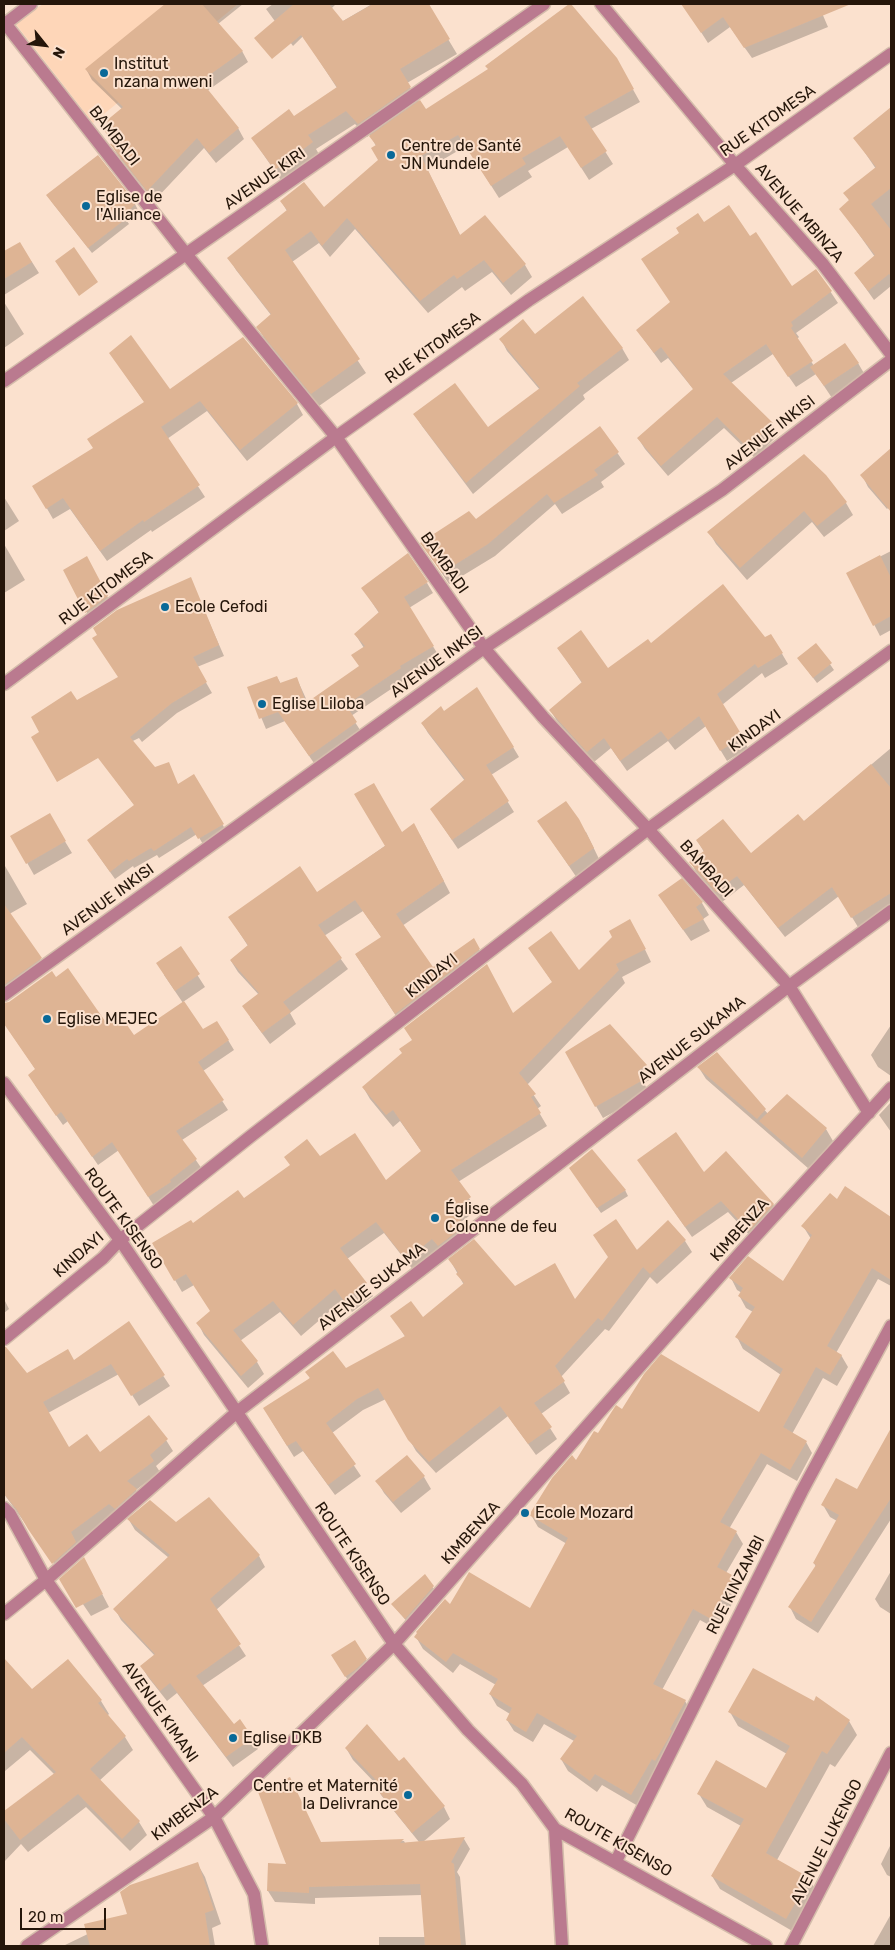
<!DOCTYPE html>
<html>
<head>
<meta charset="utf-8">
<style>
  body { margin:0 }
  #map { position:relative; width:895px; height:1950px; overflow:hidden; background:#fbe1ce; font-family:Rubik,sans-serif }
  canvas { display:block }
  .frame { position:absolute; inset:0; border:5px solid #25160a; pointer-events:none }
  .north { position:absolute; left:20px; top:20px; width:50px; height:50px; -webkit-text-stroke:4px #fbe1ce; paint-order:stroke; rotate:119deg; font-size:14px; font-weight:700; line-height:20px; text-align:center; color:#25160a }
  .north::after { content:''; display:block; margin:auto; width:18px; height:22px; background:#25160a; clip-path:polygon(50% 0,100% 100%,50% 72%,0 100%) }
  .scale { position:absolute; left:20px; top:1908px; width:86px; height:22px; box-sizing:border-box; border:2px solid #25160a; border-top:0; padding-left:6px; font-size:15px; line-height:18px; white-space:nowrap; color:#25160a; -webkit-text-stroke:4px #fbe1ce; paint-order:stroke }
</style>
</head>
<body>
<div id="map">
<canvas width="895" height="1950"></canvas>
<div class="frame"></div>
<div class="north">N</div>
<div class="scale">20 m</div>
</div>
<script>
const c = document.querySelector('canvas').getContext('2d');
c.lineJoin = 'round';
function fillPath(path, color) { c.fillStyle = color; c.fill(path, 'evenodd'); }
const shape = rows => new Path2D(rows.map(r => 'M' + r).join(''));
function trace(path, color, width, dash) { c.strokeStyle = color; c.lineWidth = width; c.lineCap = dash ? 'butt' : 'round'; c.setLineDash(dash || []); c.stroke(path); }
function drawText(font, color, halo, rows, align = 'center') {
  c.font = font + ' Rubik,sans-serif'; c.lineWidth = 4; c.setLineDash([]); c.textBaseline = 'middle'; c.strokeStyle = halo; c.fillStyle = color; for (const [text, x, y, turn = 0] of rows) {
    c.save(); c.translate(x, y); c.rotate((+turn || 0) * Math.PI / 180); c.textAlign = isNaN(turn) ? turn : align; if (halo) c.strokeText(text, 0, 0); c.fillText(text, 0, 0); c.restore();
  }
}
fillPath(shape([
  [43,4,238,4,93,123,15,23]
]), '#fed6b8');
fillPath(shape([
  [167,4,243,4,218,24,242,51,248,62,207,91,238,128,244,139,216,163,204,148,154,201,118,156,112,145,114,143,102,126,122,109,92,80,86,69],
  [273,4,336,4,293,46,266,9],
  [372,4,427,4,457,54,407,83,425,111,616,59,640,102,591,129,613,164,589,180,568,147,528,171,532,177,499,198,466,146,427,169,461,237,525,265,532,277,511,295,492,272,465,291,462,287,428,313,355,229,330,257,319,243,292,262,366,373,319,406,265,340,258,327,271,315,236,270,229,258,287,211,281,201,324,209,379,160,376,146,370,135,367,137,355,124,316,149,320,156,283,183,252,138,294,118,337,88,307,42],
  [690,4,837,4,822,13,828,27,752,58,730,27,708,43,685,7],
  [891,111,891,286,874,300,855,273,875,257,841,209,850,202,845,193,876,169,855,138],
  [51,201,135,204,138,210,127,221,129,224,92,253],
  [704,224,750,238,792,288,816,270,838,303,796,333,799,337,797,339,814,366,858,363,865,375,832,398,816,374,796,387,773,354,731,383,772,424,778,435,755,458,724,428,668,476,645,449,638,438,694,390,668,358,661,363,637,330,671,303],
  [15,246,32,262,39,273,4,295,4,253],
  [4,302,24,334,4,348],
  [535,335,622,348,629,360,583,395,585,399,473,494,422,426,415,415,488,428,540,390,507,351,501,339],
  [243,339,297,404,303,415,247,461,207,411,167,439,205,497,152,532,151,530,107,561,70,509,53,519,34,486,94,449,145,403,110,353,170,390],
  [600,428,625,464,601,482,604,487,562,514,555,504,495,556,449,584,422,543,475,521],
  [889,452,891,455,891,505,887,509,868,487,862,475],
  [804,455,846,503,853,515,824,537,812,522,747,580,716,544,709,532],
  [4,497,19,521,4,531],
  [4,544,25,580,4,593],
  [891,551,891,630,880,636,848,573],
  [64,570,93,570,114,609,93,624],
  [190,578,224,656,197,667,212,693,177,713,142,742,139,738,56,778,76,702,119,678,99,635],
  [427,583,433,593,409,608,439,656,405,677,406,679,351,716,362,733,316,766,285,721,266,729,249,688,277,677,281,684,297,679,308,703,360,667,364,648,355,634,379,613,363,589],
  [771,635,788,664,765,678,762,673,722,705,748,748,727,761,706,726,675,750,668,741,627,771,611,748,594,762,557,721,550,710,582,683,565,658,607,669,650,644,765,639],
  [816,644,834,670,817,683,798,658],
  [444,713,513,747,519,757,491,775,514,812,458,849,431,809,465,781,428,733,422,723],
  [891,748,891,906,858,927,839,896,785,937,744,885,722,902,696,872,691,862,704,852,697,840,751,855,803,822],
  [154,769,178,785,193,776,227,832,204,846,197,834,159,858,157,855,134,868,133,866,115,879,93,848,135,806,114,778],
  [49,815,72,853,34,875,12,836],
  [539,822,586,832,600,861,577,878],
  [402,834,420,835,450,893,402,926,433,968,474,940,485,961,402,1025,356,955,382,938,363,911,324,936,348,969,290,1013,296,1024,270,1044,250,1017,259,995,238,972,231,961,248,946,230,918,316,894],
  [5,866,27,904,4,917,4,867],
  [681,880,702,903,709,915,703,919,710,931,691,941,667,907],
  [11,916,47,969,4,1002,4,921],
  [637,933,651,962,622,977,625,983,527,1085,541,1106,537,1109,547,1126,458,1182,477,1210,461,1222,467,1232,414,1271,384,1233,347,1259,373,1296,352,1312,343,1300,301,1336,280,1312,240,1341,257,1362,264,1374,248,1388,204,1335,198,1323,211,1311,194,1285,182,1292,154,1244,244,1200,320,1158,385,1182,422,1152,400,1121,393,1127,370,1099,363,1087,513,1014,553,983,530,949,578,972],
  [180,948,205,987,183,1002,203,1031,228,1040,234,1050,203,1071,228,1110,182,1140,202,1169,154,1206,119,1150,98,1165,68,1121,63,1125,35,1085,36,1070,4,1023,4,1015,8,1012,4,1003,9,1003,56,979,104,1023,134,1037,183,1003,164,975],
  [891,1025,891,1076,878,1067,871,1055],
  [609,1026,646,1066,653,1078,644,1083,649,1093,603,1118,596,1106],
  [717,1053,768,1114,787,1096,826,1129,833,1141,809,1169,706,1079,699,1068],
  [891,1102,891,1132,879,1115],
  [638,1160,703,1174,773,1204,779,1215,755,1241,728,1212,692,1237],
  [574,1174,625,1190,628,1196,601,1213],
  [846,1188,891,1219,891,1286,878,1279,836,1353,841,1355,848,1367,837,1386,823,1378,792,1434,806,1442,812,1453,797,1481,767,1464,729,1529,736,1532,743,1544,726,1573,733,1577,740,1589,718,1630,700,1620,662,1690,685,1701,692,1713,638,1806,602,1785,597,1792,568,1771,561,1759,574,1741,544,1724,533,1742,514,1731,507,1720,510,1714,497,1706,490,1694,496,1685,460,1664,453,1673,423,1649,416,1637,450,1607,530,1610,567,1544,538,1527,531,1515,598,1435,622,1411,760,1414,781,1375,743,1349,737,1337,753,1312,746,1308,740,1297,742,1293,737,1290,731,1278,783,1283,811,1239,803,1226,837,1201],
  [668,1222,685,1241,692,1252,657,1284,650,1277,609,1331,605,1329,561,1377,570,1393,541,1414,557,1439,536,1455,508,1416,436,1473,416,1451,386,1399,363,1410,332,1433,361,1476,335,1495,303,1451,294,1457,271,1420,310,1378,307,1373,346,1370,406,1338,392,1316,423,1319,464,1285,450,1260,515,1287,575,1301,636,1251],
  [4,1299,9,1309,4,1313],
  [128,1323,170,1386,139,1406,119,1374,48,1413,68,1449,99,1454,166,1440,173,1451,156,1466,160,1472,136,1490,142,1501,116,1515,76,1544,82,1554,61,1573,4,1494,4,1356,9,1352,27,1374,74,1362],
  [882,1448,891,1453,891,1519,818,1633,796,1619,790,1607,816,1567,814,1563,837,1521,830,1517,823,1505,857,1491],
  [424,1477,431,1489,401,1513,384,1493,377,1481],
  [209,1498,259,1556,265,1567,216,1610,246,1656,202,1686,233,1726,252,1739,258,1749,233,1767,177,1693,167,1701,148,1677,142,1667,155,1656,121,1620,115,1609,169,1558,135,1530,129,1520,176,1524],
  [90,1571,109,1607,91,1616,72,1588],
  [891,1571,891,1614,880,1607,875,1599],
  [424,1576,437,1593,409,1624,392,1604],
  [355,1642,369,1665,349,1682,333,1655],
  [4,1660,32,1691,67,1661,101,1701,109,1714,107,1716,125,1737,133,1750,99,1781,139,1822,147,1835,130,1851,86,1807,28,1852,21,1844,4,1862,4,1813,54,1774,30,1750,5,1771,4,1769],
  [730,1712,849,1721,857,1735,835,1767,830,1764,777,1860,809,1879,817,1892,794,1932,720,1889,712,1876,741,1826,707,1807,699,1794,767,1790,787,1754,738,1726],
  [346,1748,399,1763,444,1807,450,1819,423,1842,464,1839,470,1849,457,1872,460,1877,466,1946,379,1946,379,1937,426,1937,422,1895,315,1898,315,1904,275,1902,268,1891,270,1864,288,1866,321,1843,404,1841,405,1843,419,1842,381,1795,375,1783,353,1760],
  [891,1844,891,1877,887,1875,881,1864],
  [197,1863,205,1877,221,1924,212,1928,215,1946,63,1946,129,1914],
  [891,1914,891,1946,873,1946]
]), '#0003');
fillPath(shape([
  [165,4,202,4,243,51,201,81,239,128,209,153,197,138,147,191,110,144,114,142,100,126,123,107,85,69],
  [294,4,329,4,343,21,373,4,429,4,450,39,400,69,411,87,358,124,346,111,308,135,313,142,275,170,251,138,289,109,294,116,337,87,301,35,272,59,254,38],
  [569,4,571,4,617,58,634,89,584,117,607,151,581,168,560,136,522,158,526,164,491,186,458,135,421,156,460,235,485,215,526,264,503,283,484,260,457,279,454,275,420,301,347,218,322,246,311,231,285,250,360,359,311,394,256,327,271,314,227,258,287,210,280,201,304,182,324,207,378,160,371,148,376,145,369,136,420,100,426,109,488,69,485,66],
  [681,4,851,4,744,48,723,17,701,33],
  [891,107,891,188,871,204,891,230,891,276,889,274,868,291,854,273,875,255,839,209,849,200,843,193,876,167,853,138],
  [98,155,136,203,125,215,127,218,88,248,46,195],
  [729,205,750,236,756,232,792,286,816,269,832,291,791,322,793,326,791,328,813,361,788,377,766,344,723,374,773,423,748,448,717,417,661,466,637,438,693,389,661,347,654,353,636,330,670,302,641,259,679,233,676,228,698,213,704,222],
  [20,242,32,262,4,279,4,251],
  [74,247,98,282,79,296,55,261],
  [583,296,623,348,577,383,580,386,466,483,413,414,455,383,488,427,540,388,499,339,523,319,535,334],
  [131,335,170,389,243,337,298,403,240,450,200,401,161,427,200,485,144,522,143,520,100,551,63,498,46,509,32,486,93,448,87,439,144,402,109,353],
  [845,343,859,363,824,386,810,367],
  [600,426,619,452,594,470,598,475,554,503,547,494,488,544,442,573,420,543,469,511,476,519],
  [891,448,891,512,860,475],
  [804,454,826,475,847,502,817,526,804,511,740,568,707,532],
  [408,553,428,582,404,597,434,646,400,666,401,668,346,705,357,722,309,756,278,712,259,719,247,687,277,676,280,683,297,677,306,703,359,666,351,655,365,646,354,634,379,612,361,588],
  [880,555,891,578,891,616,873,626,846,573],
  [87,556,108,596,85,613,63,570],
  [191,577,219,645,193,657,207,682,172,703,130,737,155,767,169,762,178,784,194,774,224,824,198,839,191,827,154,851,151,848,129,861,127,859,110,872,87,840,134,805,98,758,57,782,31,737,39,732,31,717,71,691,77,700,118,677,92,638,97,635,93,628,117,610],
  [723,584,765,637,771,634,783,653,758,668,755,664,717,694,743,737,720,751,699,716,668,740,661,731,620,761,604,738,587,752,549,710,582,682,557,648,581,630,608,668,648,639,651,643],
  [816,643,832,663,813,678,797,658],
  [477,687,514,747,486,765,509,801,452,840,430,809,465,779,421,723,441,706,444,711],
  [871,764,891,788,891,893,851,918,832,887,778,928,737,876,716,892,689,862,704,851,696,840,723,819,751,853,798,814,804,821],
  [374,783,402,832,414,823,444,881,396,914,433,967,474,938,480,949,395,1014,355,954,381,937,355,900,318,925,342,958,283,1002,291,1012,262,1033,242,1006,259,993,230,960,248,945,228,917,300,866,317,892,385,846,354,794],
  [566,801,579,819,594,848,569,866,537,821],
  [50,813,66,841,26,864,10,836],
  [682,878,703,902,696,907,704,919,683,930,658,895],
  [4,904,42,958,4,985],
  [630,919,646,949,616,964,619,970,519,1073,536,1094,531,1097,541,1113,451,1170,471,1197,454,1210,461,1220,459,1222,463,1227,438,1246,432,1239,406,1260,376,1222,340,1248,367,1283,344,1301,335,1289,293,1325,273,1301,233,1330,258,1361,241,1376,196,1323,210,1311,186,1274,174,1281,152,1243,191,1220,193,1223,238,1190,244,1198,290,1165,284,1157,307,1139,320,1156,355,1133,386,1180,421,1151,393,1110,386,1115,362,1087,402,1053,399,1049,412,1040,404,1028,487,964,513,1013,552,982,528,948,551,931,579,970,612,937,609,931],
  [181,946,200,974,175,991,156,963],
  [68,968,105,1021,118,1012,134,1035,184,1001,203,1029,217,1021,229,1040,198,1062,224,1100,176,1131,197,1159,170,1180,171,1182,148,1197,112,1142,92,1157,61,1112,56,1116,28,1075,35,1069,4,1024,4,1003,9,1002,52,971,56,977],
  [610,1024,647,1065,638,1071,643,1080,595,1107,565,1052],
  [717,1052,766,1109,757,1119,697,1067],
  [787,1094,827,1128,802,1158,759,1121],
  [676,1132,704,1172,726,1151,774,1204,749,1231,721,1201,685,1227,637,1160],
  [592,1149,626,1190,597,1208,569,1168],
  [845,1186,891,1217,891,1280,872,1268,827,1346,842,1355,830,1375,816,1367,783,1427,807,1441,790,1470,761,1453,720,1522,737,1531,717,1567,734,1576,711,1619,693,1609,653,1684,686,1700,670,1729,672,1731,669,1737,655,1761,652,1759,631,1795,595,1774,590,1781,560,1759,577,1736,537,1713,526,1732,506,1720,512,1708,489,1694,498,1679,453,1653,446,1662,414,1637,417,1633,416,1632,445,1599,450,1604,469,1572,530,1608,568,1538,529,1515,552,1478,572,1455,576,1460,594,1431,598,1433,616,1405,622,1409,644,1374,661,1354,759,1412,783,1369,735,1337,755,1307,738,1296,743,1288,729,1278,748,1256,783,1281,812,1235,801,1226,830,1193,837,1199],
  [616,1219,637,1250,668,1220,686,1240,650,1274,643,1267,602,1321,598,1318,555,1366,565,1381,534,1403,552,1427,528,1444,500,1406,429,1462,408,1440,378,1388,357,1399,326,1423,356,1464,328,1485,296,1441,287,1446,263,1408,310,1378,305,1372,333,1351,346,1368,405,1336,390,1316,411,1301,423,1317,464,1283,456,1274,458,1272,448,1259,474,1239,515,1286,555,1263,575,1299,608,1257,593,1235],
  [129,1321,165,1375,131,1396,111,1364,43,1402,69,1447,87,1434,100,1452,149,1415,168,1439,150,1455,154,1461,127,1481,137,1489,115,1509,109,1504,71,1532,76,1542,52,1564,28,1529,17,1510,4,1494,4,1347,6,1347,27,1373,68,1349,74,1360],
  [891,1428,891,1498,811,1622,788,1607,816,1565,813,1563,839,1515,821,1505,836,1478,857,1489],
  [407,1455,425,1476,393,1502,375,1481],
  [209,1497,260,1555,210,1599,241,1644,196,1676,234,1724,240,1719,253,1738,226,1757,170,1683,160,1691,140,1666,155,1654,113,1609,170,1555,127,1519,150,1500,176,1522],
  [84,1557,103,1594,76,1608,59,1579],
  [425,1574,434,1586,405,1619,391,1604],
  [355,1640,367,1659,355,1670,345,1677,331,1655],
  [4,1658,32,1689,68,1659,102,1700,98,1703,126,1736,90,1769,140,1821,122,1839,78,1794,20,1840,4,1819,4,1811,56,1772,22,1737,4,1753],
  [753,1668,814,1701,816,1696,850,1720,827,1754,822,1751,766,1853,810,1878,786,1919,711,1876,744,1819,697,1794,716,1760,766,1788,790,1746,728,1712],
  [367,1724,399,1761,404,1757,445,1806,412,1833,372,1783,376,1780,345,1748],
  [290,1777,321,1842,404,1839,400,1843,465,1837,451,1862,454,1864,461,1946,425,1946,420,1884,309,1887,309,1893,267,1891,268,1863,286,1864,258,1792],
  [198,1862,214,1910,205,1913,210,1946,90,1946,84,1924,127,1914,120,1892,130,1885]
]), '#deb494');
const street = shape([
  [601,4,735,165,822,263,891,354],
  [4,22,186,254,336,437,484,648,543,717,648,829,789,986,869,1113],
  [5,24,31,4],
  [4,381,544,4],
  [4,684,336,437,529,300,735,165,891,54],
  [4,995,484,648,722,490,891,360],
  [4,1083,120,1240,394,1644,468,1730,522,1784,555,1829,766,1946],
  [4,1339,103,1258,120,1240,251,1136,648,829,891,651],
  [4,1508,10,1514,46,1580,214,1817,254,1894,262,1946],
  [4,1614,46,1580,237,1412,789,986,891,911],
  [555,1829,562,1946],
  [616,1861,802,1491,891,1326],
  [27,1946,214,1817,394,1644,742,1251,891,1088],
  [791,1946,891,1753]
]);
trace(street, '#d4bcab', 15);
trace(street, '#ba7a8f', 12);
for (const [x, y, r, color] of [
  [104,73,5,"#096998"],
  [391,155,5,"#096998"],
  [86,206,5,"#096998"],
  [165,607,5,"#096998"],
  [262,704,5,"#096998"],
  [47,1019,5,"#096998"],
  [435,1218,5,"#096998"],
  [525,1513,5,"#096998"],
  [233,1738,5,"#096998"],
  [408,1795,5,"#096998"]
]) { const dot = new Path2D(); dot.arc(x, y, r, 0, 2 * Math.PI); c.fillStyle = color; c.fill(dot); trace(dot, '#fbe1ce', 2); }
drawText('16px', '#25160a', '#fbe1ce', [
  ["Institut",114,64],
  ["nzana mweni",114,82],
  ["Centre de Santé",401,146],
  ["JN Mundele",401,164],
  ["Eglise de",96,197],
  ["l'Alliance",96,215],
  ["Ecole Cefodi",175,607],
  ["Eglise Liloba",272,704],
  ["Eglise MEJEC",57,1019],
  ["Église",445,1209],
  ["Colonne de feu",445,1227],
  ["Ecole Mozard",535,1513],
  ["Eglise DKB",243,1738],
  ["Centre et Maternité",398,1786,"right"],
  ["la Delivrance",398,1804,"right"]
], 'left');
drawText('16px', '#25160a', '#fbe1ce', [
  ["RUE KITOMESA",768,121,-35],
  ["BAMBADI",114,136,52],
  ["AVENUE KIRI",265,179,-35],
  ["AVENUE MBINZA",799,213,49],
  ["RUE KITOMESA",433,348,-35],
  ["AVENUE INKISI",770,433,-38],
  ["BAMBADI",444,563,55],
  ["RUE KITOMESA",106,588,-37],
  ["AVENUE INKISI",437,662,-36],
  ["KINDAYI",755,731,-36],
  ["BAMBADI",706,869,48],
  ["AVENUE INKISI",108,900,-36],
  ["KINDAYI",432,976,-38],
  ["AVENUE SUKAMA",692,1040,-38],
  ["ROUTE KISENSO",123,1219,54],
  ["KIMBENZA",740,1230,-48],
  ["KINDAYI",79,1255,-41],
  ["AVENUE SUKAMA",372,1287,-38],
  ["KIMBENZA",471,1533,-48],
  ["ROUTE KISENSO",352,1554,56],
  ["RUE KINZAMBI",736,1585,-63],
  ["AVENUE KIMANI",160,1712,55],
  ["KIMBENZA",185,1814,-37],
  ["AVENUE LUKENGO",827,1842,-63],
  ["ROUTE KISENSO",618,1843,30]
]);
</script>
</body>
</html>
